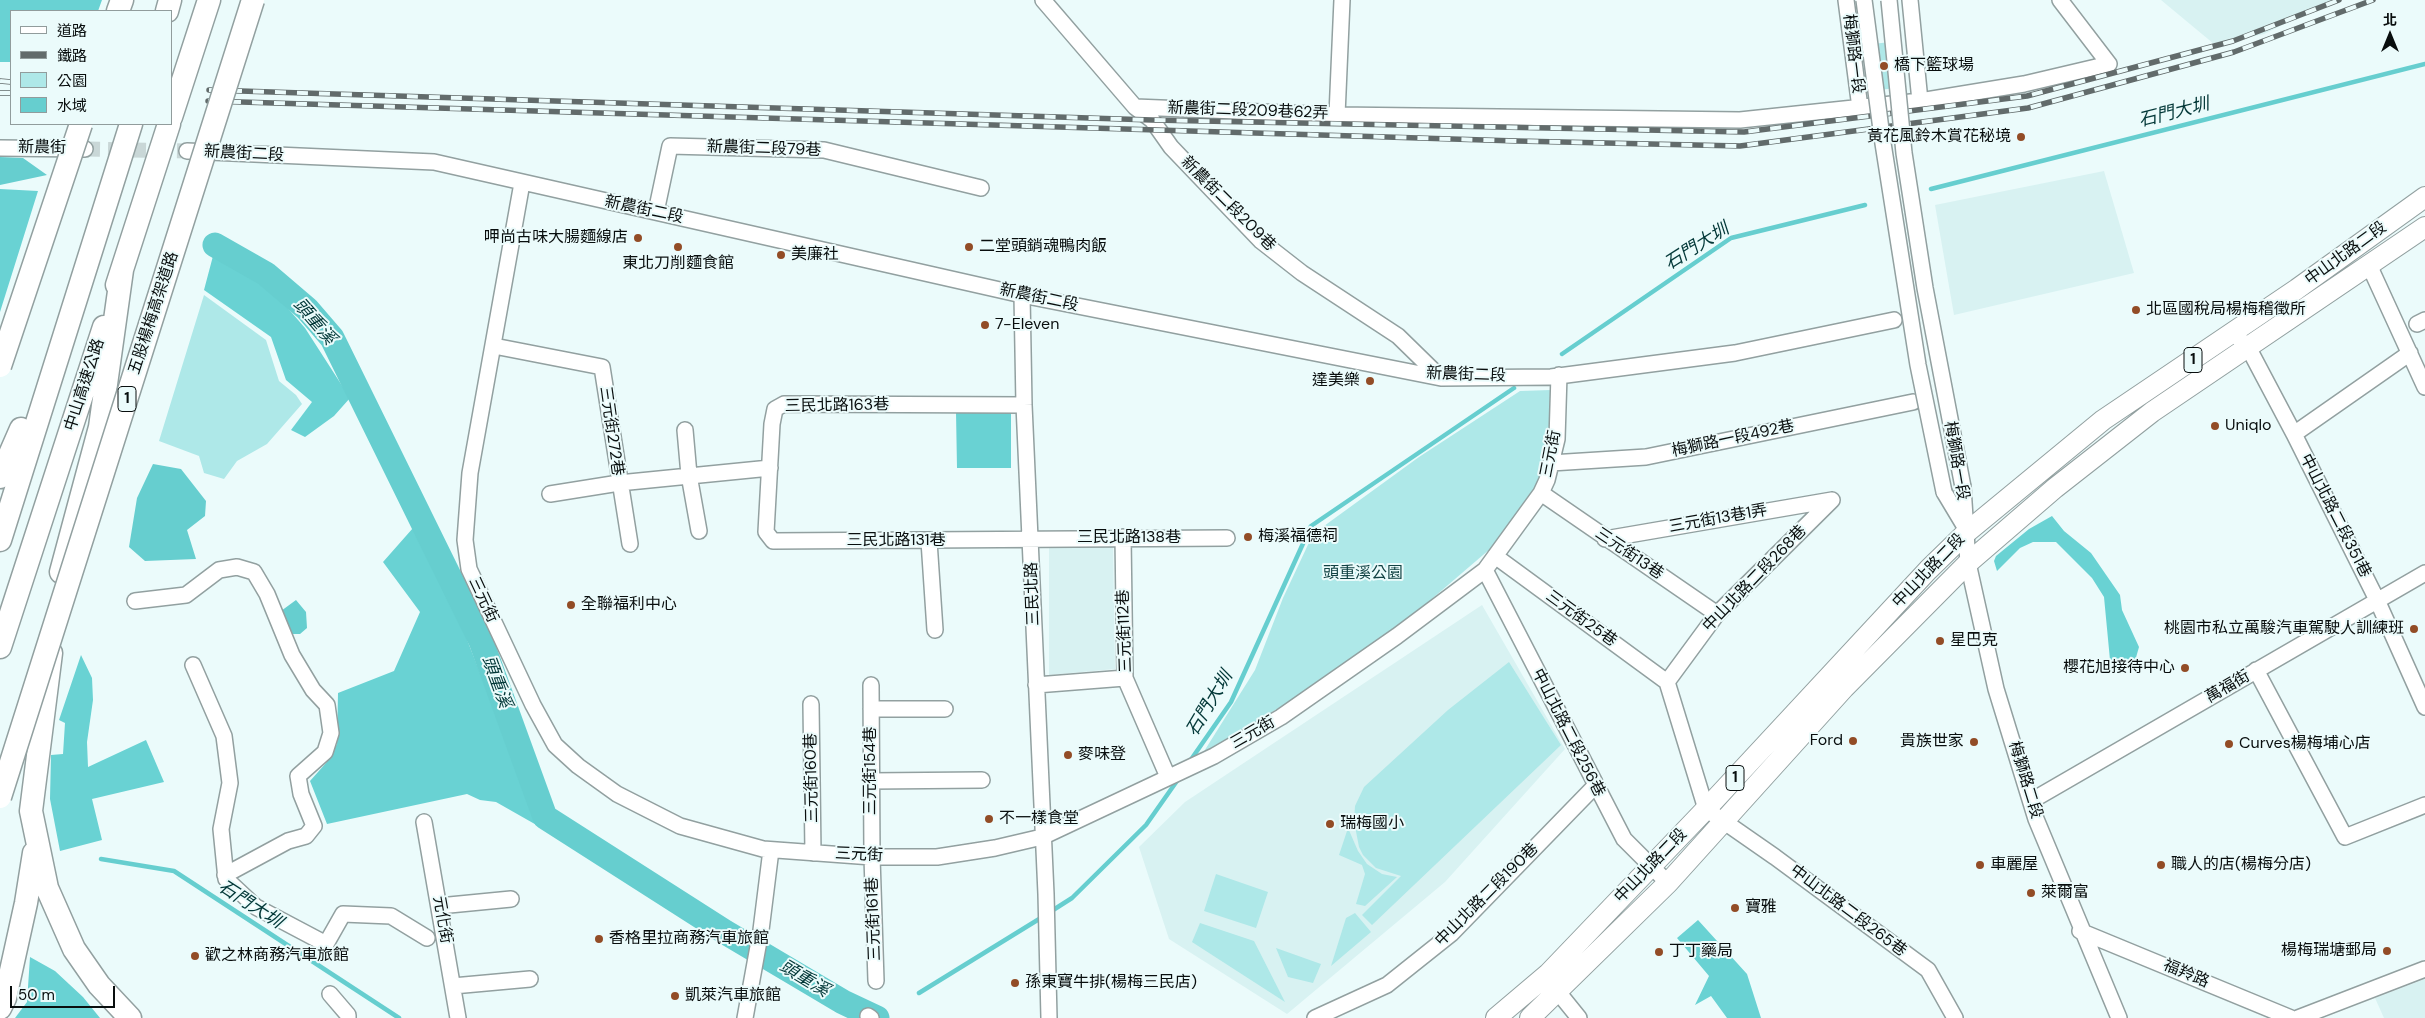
<!DOCTYPE html>
<html>
<head>
<meta charset="utf-8">
<style>
  body { margin:0 }
  #map { position:relative; width:2425px; height:1018px; overflow:hidden; background:#ebfbfb; font-family:"DM Sans","Noto Sans TC",sans-serif }
  canvas { display:block }
  .legend { position:absolute; left:10px; top:10px; width:162px; height:115px; box-sizing:border-box; background:#ebfbfb; border:1px solid #919c9c; margin:0; padding:6px 9px; list-style:none; font-size:15px; color:#090e0e }
  .legend li { display:flex; align-items:center; gap:10px; height:25px }
  .legend b { width:25px; border:1px solid #919c9c }
  .north { position:absolute; left:2365px; top:10px; width:50px; height:50px; -webkit-text-stroke:4px #ebfbfb; paint-order:stroke; rotate:0deg; font-size:14px; font-weight:700; line-height:20px; text-align:center; color:#090e0e }
  .north::after { content:''; display:block; margin:auto; width:18px; height:22px; background:#090e0e; clip-path:polygon(50% 0,100% 100%,50% 72%,0 100%) }
  .scale { position:absolute; left:10px; top:986px; width:105px; height:22px; box-sizing:border-box; border:2px solid #090e0e; border-top:0; padding-left:6px; font-size:15px; line-height:18px; white-space:nowrap; color:#090e0e; -webkit-text-stroke:4px #ebfbfb; paint-order:stroke }
</style>
</head>
<body>
<div id="map">
<canvas width="2425" height="1018"></canvas>
<ul class="legend">
<li><b style="height:6px;background:#fff"></b>道路</li>
<li><b style="height:6px;background:#626b6b"></b>鐵路</li>
<li><b style="height:14px;background:#aee8e8"></b>公園</li>
<li><b style="height:14px;background:#66cecf"></b>水域</li>
</ul>
<div class="north">北</div>
<div class="scale">50 m</div>
</div>
<script>
const c = document.querySelector('canvas').getContext('2d');
c.lineJoin = 'round';
function fillPath(path, color) { c.fillStyle = color; c.fill(path, 'evenodd'); }
const shape = rows => new Path2D(rows.map(r => 'M' + r).join(''));
function trace(path, color, width, dash) { c.strokeStyle = color; c.lineWidth = width; c.lineCap = dash ? 'butt' : 'round'; c.setLineDash(dash || []); c.stroke(path); }
function drawText(font, color, halo, rows, align = 'center') {
  c.font = font + ' "DM Sans","Noto Sans TC",sans-serif'; c.lineWidth = 4; c.setLineDash([]); c.textBaseline = 'middle'; c.strokeStyle = halo; c.fillStyle = color; for (const [text, x, y, turn = 0] of rows) {
    c.save(); c.translate(x, y); c.rotate((+turn || 0) * Math.PI / 180); c.textAlign = isNaN(turn) ? turn : align; if (halo) c.strokeText(text, 0, 0); c.fillText(text, 0, 0); c.restore();
  }
}
fillPath(shape([
  [2161,0,2333,0,2264,34,2214,44],
  [2104,171,2134,273,1954,315,1935,205],
  [1049,546,1113,546,1115,669,1049,675],
  [1482,605,1565,749,1445,882,1287,1014,1169,939,1139,847,1185,802],
  [2425,979,2425,1018,2384,1018,2375,998]
]), '#d8f2f2');
fillPath(shape([
  [1899,41,1905,87,1870,91,1864,45],
  [204,295,266,340,279,381,296,395,302,404,267,444,237,461,224,479,204,473,199,456,159,441],
  [1551,390,1550,457,1530,498,1497,543,1406,621,1324,681,1203,753,1255,670,1283,598,1313,534,1419,457,1520,391],
  [1509,662,1561,745,1372,925,1362,915,1401,876,1376,868,1363,855,1359,847,1354,821,1355,806,1364,787,1448,710],
  [1348,828,1358,851,1367,864,1382,874,1397,877,1365,906,1356,904,1365,874,1362,865,1339,855],
  [1216,874,1268,892,1256,928,1204,911],
  [1355,913,1371,932,1331,966,1346,918],
  [1200,923,1254,941,1285,1002,1192,942],
  [1276,948,1321,964,1313,983,1288,977]
]), '#aee8e8');
fillPath(shape([
  [0,0,102,0,98,11,11,11,11,62,0,62],
  [0,189,38,191,0,312],
  [213,256,273,291,305,328,350,398,334,416,305,437,291,430,312,402,286,380,271,337,204,290],
  [1011,411,1011,468,957,468,956,412],
  [2052,516,2064,531,2091,553,2120,595,2122,610,2139,647,2135,661,2118,668,2110,660,2104,597,2092,578,2056,542,2033,542,2020,548,1997,571,1994,561,1996,556,2029,529],
  [413,528,459,619,540,827,496,802,480,800,467,794,327,824,310,781,326,763,337,744,338,693,394,671,420,612,383,562],
  [81,655,92,678,93,700,87,742,88,767,146,740,164,782,92,799,102,840,60,851,50,799,51,755,63,754,65,723,59,720],
  [1698,920,1747,974,1761,1018,1727,1018,1711,996,1695,1005,1709,976,1677,938],
  [30,957,55,971,83,997,100,1018,15,1018,27,1002]
]), '#69d2d3');
fillPath(shape([
  [0,157,23,158,47,175,0,185],
  [153,464,181,469,206,501,205,516,187,530,196,559,145,561,129,547,137,498],
  [296,600,306,612,307,628,300,634,290,634,281,611]
]), '#66cecf');
trace(shape([
  [1931,189,2425,64],
  [1562,354,1731,238,1865,205],
  [1190,761,1231,702,1311,526,1514,388],
  [101,859,174,871,399,1018],
  [1050,912,1072,898,1146,825,1179,778],
  [919,993,1044,916]
]), '#66cecf', 4.5);
trace(shape([
  [215,245,266,274,307,309,332,338,481,641,545,817,725,932,843,1002,877,1018]
]), '#66cecf', 25);
trace(shape([
  [85,149,187,151]
]), '#c9d7d7', 15, [15, 8]);
const minor = shape([
  [1043,0,1135,107,1152,120,1171,147,1261,241,1302,273,1398,336,1441,378],
  [1846,0,1860,108],
  [1910,0,1920,101],
  [1135,107,1337,115,1342,0],
  [1337,115,1740,120,1920,101,2024,84,2109,64,2060,0],
  [0,148,85,149],
  [187,151,434,162,1022,295,1441,378,1551,377,1735,353,1894,320],
  [522,183,470,473,465,540,469,569,533,705,555,745,578,766,617,794,680,826,763,849,872,857,937,857,995,848,1042,837,1214,756,1281,717,1397,636,1485,570,1541,493,1547,480,1557,439,1559,375],
  [656,212,670,146,824,150,981,188],
  [2369,265,2425,387],
  [1022,295,1024,405,1046,894,1049,1018],
  [2417,324,2425,320],
  [2233,333,2248,347,2294,434,2377,600,2425,707],
  [494,346,602,367,630,544],
  [1024,405,784,404,775,409,772,424,766,532,773,541,1227,538],
  [685,430,689,475,699,531],
  [2294,434,2410,353],
  [1551,463,1646,457,1913,402],
  [1963,487,1968,563,1996,689,2036,819,2119,1018],
  [1944,492,1965,527],
  [1541,493,1717,614],
  [550,494,619,483,770,468],
  [1123,537,1125,678,1168,777],
  [1605,539,1832,500],
  [929,541,935,630],
  [1495,556,1667,682],
  [1485,570,1624,839,1668,883],
  [135,601,186,595,219,570,237,567,254,572,267,594,292,655,313,690,327,705,331,733,325,752,298,776,301,794,314,826,306,836,288,841,225,875],
  [193,665,224,736,230,783,221,829,226,879,256,907,326,944,343,914,391,916,427,938],
  [2256,670,2345,837,2425,805],
  [1667,682,1706,809,1775,857,1928,970,1955,1018],
  [1667,682,1717,614,1832,500],
  [871,685,872,857,876,981],
  [1036,685,1125,678],
  [811,704,813,853],
  [871,709,945,709],
  [871,781,982,780],
  [2031,801,2425,573],
  [424,822,458,1018],
  [439,906,511,899],
  [2080,931,2291,1018],
  [453,986,530,979],
  [1558,992,1579,1018],
  [330,994,348,1015,348,1018],
  [868,1016,871,1018],
  [745,1018,761,930,771,850],
  [1315,1018,1387,985,1451,934,1595,786],
  [2298,1018,2425,969]
]);
const major = shape([
  [1496,1018,1548,974,1706,809,1928,570,1967,532,2103,420,2297,289,2425,197],
  [1530,1018,1668,883,1844,688,1968,563,2055,488,2152,412,2425,227]
]);
const highway = shape([
  [118,11,122,0],
  [167,11,170,0],
  [171,117,209,0],
  [117,285,169,124],
  [0,477,21,429],
  [0,540,131,124],
  [61,572,100,427,122,270],
  [0,647,104,327],
  [51,653,31,811,47,888,74,949,99,985,130,1018],
  [0,1008,5,998,26,903,34,853]
]);
trace(minor, '#92a0a0', 18);
trace(major, '#92a0a0', 22);
trace(highway, '#92a0a0', 25);
trace(minor, '#fff', 15);
trace(major, '#fff', 20);
trace(highway, '#fff', 22);
const rail = shape([
  [0,81,11,82],
  [209,90,1152,120,1744,132,2027,96,2233,41,2339,0],
  [0,93,11,93],
  [208,101,1517,141,1740,146,2028,108,2234,52,2373,0]
]);
trace(rail, '#626b6b', 5.5);
trace(rail, '#ebfbfb', 4, [11]);
const minorBridge = shape([
  [1864,0,1882,137,1918,365,1944,492],
  [1889,0,1904,153,1925,288,1963,487]
]);
const highwayBridge = shape([
  [0,366,81,124],
  [0,797,253,0]
]);
trace(minorBridge, '#92a0a0', 18, []);
trace(highwayBridge, '#92a0a0', 25, []);
trace(minorBridge, '#fff', 15);
trace(highwayBridge, '#fff', 22);
for (const [x, y, r, color] of [
  [1884,66,5,"#924c26"],
  [2021,137,5,"#924c26"],
  [638,238,5,"#924c26"],
  [678,247,5,"#924c26"],
  [969,247,5,"#924c26"],
  [781,255,5,"#924c26"],
  [2136,310,5,"#924c26"],
  [985,325,5,"#924c26"],
  [1370,381,5,"#924c26"],
  [2215,426,5,"#924c26"],
  [1248,537,5,"#924c26"],
  [571,605,5,"#924c26"],
  [2414,629,5,"#924c26"],
  [1940,641,5,"#924c26"],
  [2185,668,5,"#924c26"],
  [1853,741,5,"#924c26"],
  [1974,742,5,"#924c26"],
  [2229,744,5,"#924c26"],
  [1068,755,5,"#924c26"],
  [989,819,5,"#924c26"],
  [1330,824,5,"#924c26"],
  [1980,865,5,"#924c26"],
  [2161,865,5,"#924c26"],
  [2031,893,5,"#924c26"],
  [1735,908,5,"#924c26"],
  [599,939,5,"#924c26"],
  [2387,951,5,"#924c26"],
  [1659,952,5,"#924c26"],
  [195,956,5,"#924c26"],
  [1015,983,5,"#924c26"],
  [675,996,5,"#924c26"]
]) { const dot = new Path2D(); dot.arc(x, y, r, 0, 2 * Math.PI); c.fillStyle = color; c.fill(dot); trace(dot, '#ebfbfb', 2); }
for (const [x, y, w] of [
  [2193,360,18],
  [127,399,18],
  [1735,778,18]
]) { const box = new Path2D(); box.roundRect(x - w / 2, y - 12.5, w, 25, 4); c.fillStyle = '#ebfbfb'; c.fill(box); trace(box, '#090e0e', 1); }
drawText('bold 15px', '#090e0e', null, [
  ["1",2193,360],
  ["1",127,399],
  ["1",1735,778]
]);
drawText('16px', '#090e0e', '#ebfbfb', [
  ["梅獅路一段",1853,54,83],
  ["新農街二段209巷62弄",1248,111,2],
  ["新農街",42,148,1],
  ["新農街二段79巷",764,149,2],
  ["新農街二段",244,154,3],
  ["新農街二段209巷",1228,204,45],
  ["新農街二段",644,210,12],
  ["中山北路二段",2346,254,-36],
  ["新農街二段",1039,298,12],
  ["五股楊梅高架道路",154,313,-72],
  ["新農街二段",1466,375,2],
  ["中山高速公路",85,385,-72],
  ["三民北路163巷",837,406,-1],
  ["三元街272巷",611,431,82],
  ["梅獅路一段492巷",1733,439,-12],
  ["三元街",1551,454,-79],
  ["梅獅路一段",1956,461,80],
  ["中山北路二段351巷",2335,516,63],
  ["三元街13巷1弄",1718,519,-10],
  ["三民北路138巷",1129,538],
  ["三民北路131巷",896,541],
  ["三元街13巷",1629,554,34],
  ["中山北路二段",1929,571,-46],
  ["中山北路二段268巷",1755,579,-46],
  ["三民北路",1033,594,-92],
  ["三元街",483,600,65],
  ["三元街25巷",1581,619,36],
  ["三元街112巷",1125,631,-92],
  ["萬福街",2228,687,-30],
  ["三元街",1253,733,-30],
  ["中山北路二段256巷",1568,733,63],
  ["三元街154巷",871,771,-90],
  ["三元街160巷",812,778,-91],
  ["梅獅路二段",2025,780,73],
  ["三元街",859,855,3],
  ["中山北路二段",1651,866,-46],
  ["中山北路二段190巷",1487,895,-45],
  ["中山北路二段265巷",1848,911,37],
  ["三元街161巷",874,919,-92],
  ["元化街",442,920,80],
  ["福羚路",2186,974,23]
]);
drawText('16px', '#090e0e', '#ebfbfb', [
  ["橋下籃球場",1894,66],
  ["黃花風鈴木賞花秘境",2011,137,"right"],
  ["呷尚古味大腸麵線店",628,238,"right"],
  ["二堂頭銷魂鴨肉飯",979,247],
  ["美廉社",791,255],
  ["東北刀削麵食館",678,264,"center"],
  ["北區國稅局楊梅稽徵所",2146,310],
  ["7-Eleven",995,325],
  ["達美樂",1360,381,"right"],
  ["Uniqlo",2225,426],
  ["梅溪福德祠",1258,537],
  ["全聯福利中心",581,605],
  ["桃園市私立萬駿汽車駕駛人訓練班",2404,629,"right"],
  ["星巴克",1950,641],
  ["櫻花旭接待中心",2175,668,"right"],
  ["Ford",1843,741,"right"],
  ["貴族世家",1964,742,"right"],
  ["Curves楊梅埔心店",2239,744],
  ["麥味登",1078,755],
  ["不一樣食堂",999,819],
  ["瑞梅國小",1340,824],
  ["車麗屋",1990,865],
  ["職人的店(楊梅分店)",2171,865],
  ["萊爾富",2041,893],
  ["寶雅",1745,908],
  ["香格里拉商務汽車旅館",609,939],
  ["楊梅瑞塘郵局",2377,951,"right"],
  ["丁丁藥局",1669,952],
  ["歡之林商務汽車旅館",205,956],
  ["孫東寶牛排(楊梅三民店)",1025,983],
  ["凱萊汽車旅館",685,996]
], 'left');
drawText('16px', '#114243', '#ebfbfb', [
  ["頭重溪公園",1363,574]
]);
drawText('italic 18px', '#033838', '#ebfbfb', [
  ["石門大圳",2174,113,-14],
  ["石門大圳",1697,247,-32],
  ["頭重溪",314,322,49],
  ["頭重溪",496,682,70],
  ["石門大圳",1210,704,-59],
  ["石門大圳",250,905,33],
  ["頭重溪",804,979,31]
]);
</script>
</body>
</html>
